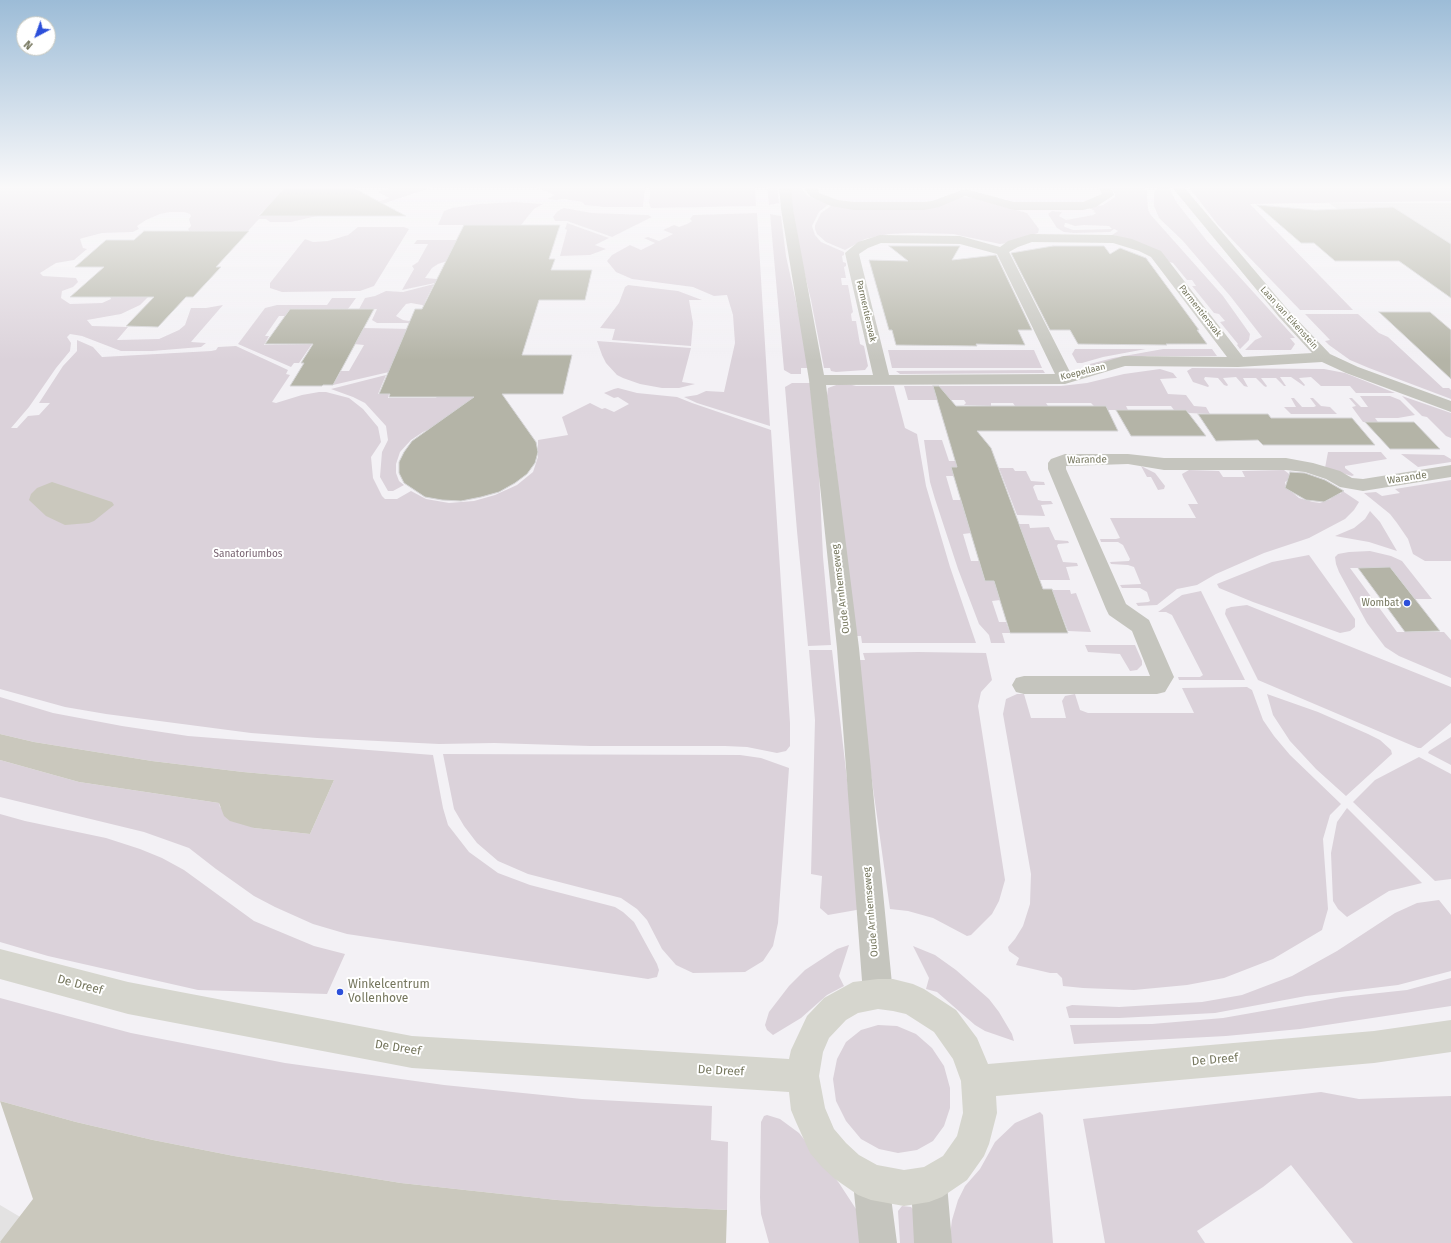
<!DOCTYPE html>
<html>
<head>
<meta charset="utf-8">
<style>
  body { margin:0 }
  #map { position:relative; width:1451px; height:1243px; overflow:hidden; background:#f3f1f5; font-family:"Fira Sans",sans-serif }
  canvas { display:block }
  .north { position:absolute; left:16px; top:16px; width:40px; height:40px; box-sizing:border-box; background:#fff; border:1px solid #c8c8be; border-radius:50%; rotate:221deg; font-size:11px; font-weight:700; line-height:16px; text-align:center; color:#75765d }
  .north::after { content:''; display:block; margin:auto; width:14px; height:18px; background:#2c4fda; clip-path:polygon(50% 0,100% 100%,50% 72%,0 100%) }
</style>
</head>
<body>
<div id="map">
<canvas width="1451" height="1243"></canvas>
<div class="north">N</div>
</div>
<script>
const c = document.querySelector('canvas').getContext('2d');
c.lineJoin = 'round';
function fillPath(path, color) { c.fillStyle = color; c.fill(path, 'evenodd'); }
const shape = rows => new Path2D(rows.map(r => 'M' + r).join(''));
function trace(path, color, width, dash) { c.strokeStyle = color; c.lineWidth = width; c.lineCap = dash ? 'butt' : 'round'; c.setLineDash(dash || []); c.stroke(path); }
function drawText(font, color, halo, rows, align = 'center') {
  c.font = font + ' "Fira Sans",sans-serif'; c.lineWidth = 4; c.setLineDash([]); c.textBaseline = 'middle'; c.strokeStyle = halo; c.fillStyle = color; for (const [text, x, y, turn = 0] of rows) {
    c.save(); c.translate(x, y); c.rotate((+turn || 0) * Math.PI / 180); c.textAlign = isNaN(turn) ? turn : align; if (halo) c.strokeText(text, 0, 0); c.fillText(text, 0, 0); c.restore();
  }
}
fillPath(shape([
  [1329,203,1451,203,1451,293],
  [0,1205,64,1243,0,1243]
]), '#e3e2e2');
fillPath(shape([
  [0,186,304,186,298,207,266,208,258,216,317,216,291,222,270,222,266,219,259,219,248,231,190,232,188,229,191,226,189,219,191,216,190,214,184,212,170,212,160,214,146,220,137,226,139,229,133,232,102,233,83,238,80,239,83,248,87,249,74,260,56,263,40,273,43,276,76,278,78,282,73,287,62,291,61,298,70,304,102,303,111,299,110,296,151,294,140,305,121,314,87,320,92,326,128,327,117,340,159,339,179,330,185,325,191,308,206,308,223,305,191,342,206,343,201,347,152,351,121,351,82,336,70,334,67,337,71,343,70,351,56,368,29,407,11,428,17,428,28,416,39,415,50,403,39,403,63,366,77,351,77,340,93,347,102,357,211,351,216,350,218,347,236,346,288,370,286,374,290,375,272,402,276,403,302,395,319,392,326,392,349,398,363,409,378,427,381,442,371,457,373,478,382,496,385,499,397,499,411,491,426,499,449,503,474,501,495,495,517,485,533,472,538,457,538,440,568,435,562,417,590,403,602,409,605,408,614,412,629,404,618,397,614,398,604,393,614,389,618,388,637,393,677,397,692,403,771,430,790,723,790,746,786,751,777,753,747,747,725,746,590,746,494,743,439,744,317,738,251,733,106,714,65,707,0,689],
  [396,186,435,186,371,208,371,204,389,198,378,192],
  [533,186,645,186,643,207,604,207,585,205,582,202,564,199,556,200,547,199,555,195],
  [651,186,755,186,756,206,651,208,649,203],
  [767,186,777,186,779,203,769,205],
  [789,186,802,186,802,189,808,196,829,204,819,212,812,226,815,235,821,242,844,252,844,255,842,256,843,262,846,263,846,266,844,267,846,278,841,278,842,285,848,285,853,312,851,314,852,321,856,321,860,344,864,346,868,366,865,370,836,372,831,371,830,368,824,368,811,300,798,246],
  [1109,186,1143,186,1147,191,1148,209,1150,214,1223,296,1250,334,1249,340,1240,349,1237,345,1238,344,1220,322,1225,321,1219,314,1214,313,1192,286,1196,286,1192,280,1187,280,1173,263,1169,262,1159,251,1137,242,1112,235,1118,231,1114,229,1110,232,1074,233,1064,232,1057,228,1048,214,1052,211,1062,212,1059,216,1066,220,1093,215,1096,213,1093,212,1095,211,1089,208,1103,205,1115,197,1115,194],
  [1065,223,1066,223,1075,226,1084,225,1109,226,1112,229,1073,230,1065,227,1064,226],
  [1188,186,1451,186,1451,201,1250,204,1353,310,1300,310,1218,225],
  [1158,188,1169,188,1177,203,1207,241,1295,338,1290,338,1295,344,1291,350,1245,350,1255,340,1262,337,1231,297,1183,241,1159,218,1154,206,1154,193],
  [964,197,974,198,1027,213,1039,229,1038,233,1008,243,1000,244,953,234,915,233,889,234,865,239,845,250,826,242,817,234,815,229,815,225,821,213,832,205,884,210],
  [515,202,543,204,534,209,521,225,438,225,444,211,452,208,479,204],
  [564,208,592,213,648,215,652,217,612,237,567,221,555,221,553,217,557,212,561,209],
  [757,213,770,426,697,403,684,397,697,395,706,391,724,392,735,343,733,315,727,295,714,296,693,287,632,279,616,272,607,261,612,255,630,245,641,250,655,243,644,238,648,237,659,241,673,234,663,230,674,225,679,227,687,224,692,221,690,219,693,215],
  [770,214,781,216,786,256,804,338,808,368,801,368,801,374,791,374,784,370],
  [567,223,609,238,595,245,606,249,590,255,560,256,567,230,565,229],
  [358,227,404,227,409,229,374,286,360,291,282,292,270,288,270,283,305,239,313,242,328,241,348,235],
  [417,240,512,240,438,264,432,268,425,278,437,279,435,283,402,290,414,269,412,266,418,262,428,244,414,244],
  [434,284,425,302,446,302,430,309,422,305,411,303,406,304,396,316,403,320,409,321,415,319,414,323,377,323,372,320,377,309,359,309,365,298,375,296,386,291,403,292],
  [628,285,678,291,702,300,689,300,693,323,691,346,612,340,615,329,600,328,619,303,625,287],
  [332,298,356,298,348,309,290,309,285,316,279,316,265,336,269,336,264,345,312,344,299,363,294,363,291,367,238,344,265,308,277,305,327,305],
  [1305,314,1358,314,1379,333,1388,337,1443,388,1449,388,1451,390,1451,399,1369,368,1350,360,1329,345,1325,341,1330,340],
  [364,328,412,329,389,372,333,385,341,371,349,371,364,345,354,344],
  [597,341,691,348,682,382,695,384,679,388,662,388,640,384,623,378,617,375,606,363,602,355],
  [1075,349,1146,349,1103,357,1082,363,1077,363,1072,354],
  [1163,349,1212,349,1217,356,1147,356,1088,368,1086,365,1113,358],
  [888,350,1034,350,1042,368,892,368],
  [1192,368,1324,369,1345,373,1395,393,1356,393,1350,386,1321,386,1311,377,1299,378,1305,385,1304,386,1291,377,1280,377,1286,386,1284,386,1276,378,1261,378,1267,386,1266,387,1264,386,1256,378,1243,378,1248,387,1244,386,1236,377,1223,378,1228,385,1227,386,1224,385,1218,378,1205,377,1204,379,1209,386,1208,387,1193,382,1187,371],
  [1160,369,1173,373,1177,378,1160,379,1168,394,1186,395,1194,406,1206,407,1210,414,1189,413,1186,410,1174,410,1171,406,1126,406,1128,410,1108,410,1106,406,1094,406,1091,403,1046,403,1048,406,1015,406,1013,403,991,403,991,406,964,405,966,403,964,400,908,400,904,386,1061,386,1087,383,1124,374],
  [1043,370,1045,373,900,374,896,371],
  [386,375,378,394,389,394,388,398,436,398,438,395,483,395,438,425,423,432,411,440,400,452,396,464,396,473,399,481,404,485,393,491,388,491,380,477,382,452,388,440,386,426,365,403,353,397,331,389],
  [792,383,810,383,819,472,823,557,831,645,808,646,797,531,785,387],
  [839,384,852,385,856,386,894,386,905,428,917,434,926,486,950,567,976,643,862,643,861,636,852,636,836,466,827,396,828,388],
  [1360,396,1390,396,1400,400,1415,415,1398,418,1375,418,1378,422,1363,422,1352,407,1356,406,1349,398,1352,398,1361,407,1368,407],
  [1402,396,1451,413,1451,438,1446,436,1427,417,1422,416],
  [1291,398,1294,398,1302,407,1314,407,1316,406,1310,398,1313,398,1321,406,1330,407,1337,414,1291,414,1284,407,1296,407],
  [924,440,942,440,949,461,956,461,958,467,951,467,954,476,946,476,953,500,961,500,971,533,963,534,971,561,979,561,985,581,994,580,1000,600,992,601,999,622,1006,622,1010,633,1002,633,1005,643,991,643,989,635,979,624,958,569,935,499,930,482],
  [1328,452,1381,452,1387,459,1345,466,1345,468,1354,475,1352,476,1325,468],
  [1401,454,1444,455,1451,459,1451,462,1418,467],
  [1141,466,1155,473,1165,486,1164,489,1158,490,1151,477,1147,477],
  [999,468,1013,468,1015,471,1026,471,1031,481,1044,482,1045,485,1035,485,1033,487,1038,500,1042,501,1051,501,1053,504,1041,505,1045,516,1017,515],
  [1189,470,1219,471,1223,477,1245,477,1242,471,1284,470,1293,477,1285,482,1286,487,1299,498,1313,502,1320,503,1331,499,1332,492,1341,494,1340,491,1344,492,1359,502,1354,510,1345,519,1309,538,1264,553,1216,574,1197,585,1177,589,1157,605,1138,606,1136,603,1148,602,1150,601,1147,592,1140,588,1122,588,1120,585,1141,584,1134,567,1128,565,1111,564,1110,562,1129,561,1130,559,1123,545,1118,542,1101,542,1100,539,1116,539,1120,538,1110,518,1196,518,1188,504,1198,504,1183,477,1182,474],
  [1451,480,1451,561,1425,561,1413,554,1408,539,1397,523,1390,514,1364,493,1376,492,1382,496,1400,493,1395,489],
  [1370,511,1380,522,1397,551,1369,542,1335,536,1354,528,1365,519],
  [1019,524,1029,524,1030,528,1049,527,1055,540,1068,541,1069,543,1058,544,1057,546,1063,562,1077,563,1078,566,1066,567,1070,580,1040,580],
  [1370,551,1391,556,1402,561,1432,599,1415,599,1391,568,1350,568,1397,632,1444,632,1451,640,1451,678,1399,656,1385,647,1367,623,1339,572,1336,564,1335,557,1338,554,1349,552],
  [1309,555,1355,619,1355,627,1350,631,1340,633,1253,602,1219,588,1217,584,1272,562],
  [1052,590,1070,590,1071,594,1076,593,1091,632,1068,631],
  [1201,591,1245,680,1179,680,1178,677,1200,677,1203,675,1172,615,1166,612,1158,612,1182,595],
  [1247,605,1451,687,1451,723,1421,748,1418,748,1258,680,1225,614,1226,609,1231,607],
  [1085,645,1135,645,1142,661,1142,665,1137,670,1130,671,1120,654,1088,652],
  [809,650,832,650,862,909,828,915,820,908,822,876,811,874,815,720],
  [918,652,986,653,992,680,981,692,978,706,1005,880,999,901,992,914,971,935,967,936,933,918,908,911,890,909,855,660,865,660,863,653],
  [1247,687,1252,690,1263,720,1274,736,1290,755,1341,804,1330,815,1323,839,1328,909,1322,930,1273,959,1224,978,1187,985,1134,990,1083,988,1063,986,1062,978,1057,973,1050,973,1016,965,1019,958,1009,951,1008,947,1015,939,1023,926,1030,904,1031,874,1003,714,1006,699,1017,694,1024,694,1031,718,1066,718,1062,701,1065,696,1075,694,1080,710,1088,713,1194,713,1182,688],
  [1267,694,1318,712,1368,734,1380,740,1391,750,1392,754,1346,796,1316,769,1290,741,1273,715],
  [0,697,53,713,122,726,188,736,433,755,443,808,448,825,469,852,498,873,530,885,615,907,623,912,634,922,657,964,659,970,657,977,648,979,347,934,313,924,275,907,254,896,216,869,189,848,144,832,0,797,0,760,79,782,219,803,220,807,254,828,310,834,334,780,243,772,152,761,34,742,0,734],
  [1451,737,1451,765,1428,753,1429,751],
  [443,754,740,755,761,758,789,768,778,923,773,946,763,961,745,972,693,973,676,965,662,949,647,920,637,909,621,898,528,874,498,861,477,843,464,826,454,809],
  [1419,757,1451,774,1451,879,1435,881,1353,802,1375,780],
  [1347,808,1422,883,1389,891,1347,917,1338,909,1333,901,1331,853,1337,822],
  [0,814,25,821,106,838,140,849,162,858,184,870,254,921,314,946,345,954,327,994,198,990,48,956,0,942],
  [1439,900,1451,915,1451,971,1398,985,1306,996,1215,1013,1119,1018,1069,1018,1066,1007,1072,1005,1119,1007,1202,1002,1242,995,1292,976,1337,951,1395,913,1417,903],
  [849,945,839,976,844,986,827,995,801,1018,773,1035,767,1030,765,1025,769,1012,789,986,805,970,837,949],
  [913,946,935,955,956,970,989,999,999,1012,1012,1034,1014,1041,985,1031,975,1025,937,992,926,989,929,978],
  [1451,978,1451,1006,1300,1029,1226,1036,1074,1044,1070,1025,1152,1024,1223,1018,1342,997,1407,990],
  [0,998,131,1033,285,1063,444,1085,582,1099,712,1106,711,1140,728,1142,727,1210,645,1206,557,1200,401,1183,234,1156,153,1140,76,1122,0,1101],
  [878,1025,897,1026,916,1034,932,1048,944,1066,950,1088,950,1108,944,1126,933,1141,917,1150,898,1153,879,1149,861,1139,846,1121,836,1101,833,1079,837,1059,846,1042,861,1030],
  [1321,1092,1359,1099,1451,1096,1451,1243,1353,1243,1291,1165,1263,1187,1197,1231,1205,1243,1105,1243,1083,1119],
  [1040,1112,1043,1115,1053,1243,949,1243,952,1220,958,1200,965,1186,980,1169,995,1142,1015,1123],
  [767,1115,780,1119,799,1133,839,1183,856,1209,866,1243,769,1243,761,1214,760,1198,761,1122,764,1116],
  [902,1206,911,1207,915,1211,917,1243,900,1243,898,1211]
]), '#dbd2da');
fillPath(shape([
  [52,482,112,502,114,505,94,521,89,523,65,525,46,516,29,500,31,494,37,488],
  [0,734,34,742,152,761,243,772,334,780,310,834,254,828,230,821,224,816,219,803,79,782,0,760],
  [0,1101,76,1122,153,1140,234,1156,401,1183,557,1200,645,1206,727,1210,726,1243,1,1243,0,1242,33,1199]
]), '#cac8bd');
const building = shape([
  [286,186,350,186,406,216,259,216,286,186],
  [1257,205,1315,210,1393,207,1451,244,1451,298,1399,261,1335,261,1314,243,1301,243,1257,205],
  [464,225,560,225,549,259,555,259,551,270,592,270,585,300,539,300,522,355,572,355,563,394,502,394,536,442,538,452,535,463,527,474,515,483,499,492,481,497,461,501,442,500,425,497,404,483,399,473,399,462,404,452,412,441,474,397,389,397,390,394,379,394,415,309,422,309,464,225],
  [144,231,249,231,216,267,221,267,193,297,186,297,158,327,126,326,154,297,70,297,104,267,75,267,106,240,134,240,144,231],
  [889,246,960,246,952,260,996,255,1032,330,1018,330,1025,345,976,344,977,346,896,345,892,330,889,330,869,260,908,261,889,246],
  [1053,246,1104,246,1110,254,1120,248,1146,258,1199,330,1197,330,1207,344,1166,344,1167,345,1078,344,1070,330,1050,330,1011,253,1053,246],
  [290,309,374,309,333,385,323,385,322,386,290,386,304,363,301,363,313,344,265,344,290,309],
  [1379,312,1430,312,1451,330,1451,379,1379,312],
  [933,386,939,386,956,406,1106,406,1118,431,977,431,991,448,1043,589,1052,589,1068,633,1010,633,994,581,985,581,951,467,957,467,933,386],
  [1116,410,1186,410,1206,436,1131,436,1116,410],
  [1198,414,1268,414,1271,418,1352,418,1375,445,1263,445,1258,440,1216,441,1198,414],
  [1365,422,1414,422,1440,449,1390,449,1365,422],
  [1290,472,1305,473,1325,480,1344,491,1324,502,1306,500,1285,488,1290,472],
  [1390,567,1440,631,1405,632,1358,568,1390,567]
]);
fillPath(building, '#b4b4a7');
trace(building, '#d5d4d6', 1);
fillPath(shape([
  [779,186,791,186,793,209,824,375,873,375,845,253,858,242,880,235,960,236,1000,247,1008,241,1031,234,1113,235,1132,239,1161,251,1243,357,1312,353,1279,317,1171,186,1183,186,1289,311,1330,354,1358,367,1451,401,1451,412,1346,373,1322,362,1238,367,1125,366,1065,384,826,385,859,648,893,994,889,1005,878,1009,867,1005,863,994,837,648,809,380,781,209,779,186],
  [1032,242,1113,243,1139,251,1151,257,1227,357,1124,356,1070,372,1009,252,1018,247,1032,242],
  [881,243,960,244,997,254,1055,374,889,375,859,254,868,248,881,243],
  [805,186,817,186,819,193,838,200,854,202,924,202,932,201,965,189,1014,202,1083,202,1102,194,1098,186,1110,186,1114,195,1096,207,1083,210,1014,210,965,196,939,207,924,210,854,210,831,206,811,197,806,191,805,186],
  [1065,454,1128,454,1164,458,1286,458,1313,463,1340,471,1352,478,1363,479,1451,465,1451,477,1363,491,1340,487,1326,479,1305,472,1286,470,1164,470,1128,464,1066,466,1066,469,1126,604,1149,620,1174,677,1165,692,1157,694,1024,694,1016,692,1012,685,1016,678,1024,676,1150,676,1132,631,1109,615,1106,609,1048,469,1048,463,1051,459,1065,454],
  [871,1164,884,1169,889,1182,897,1243,859,1243,853,1182,858,1169,871,1164],
  [929,1166,942,1171,947,1184,952,1243,914,1243,911,1184,916,1171,929,1166]
]), '#c5c5be');
fillPath(shape([
  [0,949,128,982,412,1036,789,1059,791,1050,807,1016,824,998,853,982,878,979,893,979,913,984,924,989,956,1010,977,1038,988,1064,1374,1031,1451,1020,1451,1052,1374,1063,996,1096,997,1113,989,1144,984,1156,967,1180,942,1197,929,1202,904,1206,871,1200,858,1195,835,1179,822,1167,810,1153,796,1122,791,1110,789,1092,412,1068,128,1014,0,979,0,949],
  [878,1009,893,1011,906,1014,934,1032,953,1059,961,1081,963,1113,957,1136,943,1156,924,1167,904,1170,877,1165,859,1155,846,1143,834,1129,825,1108,819,1076,823,1052,829,1038,846,1020,858,1013,878,1009]
]), '#d6d6ce');
const sky = c.createLinearGradient(0, 0, 0, 360);
sky.addColorStop(0, '#9cbcd7');
sky.addColorStop(0.52, '#faf9fa');
sky.addColorStop(1, '#faf9fa00');
c.fillStyle = sky;
c.fillRect(0, 0, 1451, 360);
for (const [x, y, r, color] of [
  [1407,603,4,"#2c4fda"],
  [340,992,4,"#2c4fda"]
]) { const dot = new Path2D(); dot.arc(x, y, r, 0, 2 * Math.PI); c.fillStyle = color; c.fill(dot); trace(dot, '#fff', 1.5); }
drawText('9px', '#75765d', '#fff', [
  ["Parmentiersvak",866,311,77],
  ["Parmentiersvak",1200,311,52],
  ["Laan van Eikenstein",1289,318,48],
  ["Koepellaan",1083,372,-14]
]);
drawText('10px', '#75765d', '#fff', [
  ["Warande",1087,460,-1],
  ["Warande",1407,478,-9],
  ["Oude Arnhemseweg",841,589,-97],
  ["Oude Arnhemseweg",871,912,-95]
]);
drawText('10px', '#786371', '#fff', [
  ["Sanatoriumbos",248,554]
]);
drawText('10px', '#75765d', '#fff', [
  ["Wombat",1399,603]
], 'right');
drawText('12px', '#75765d', '#fff', [
  ["De Dreef",80,985,15],
  ["De Dreef",398,1048,9],
  ["De Dreef",1215,1060,-5],
  ["De Dreef",721,1071,3]
]);
drawText('12px', '#75765d', '#fff', [
  ["Winkelcentrum",348,985],
  ["Vollenhove",348,999]
], 'left');
</script>
</body>
</html>
